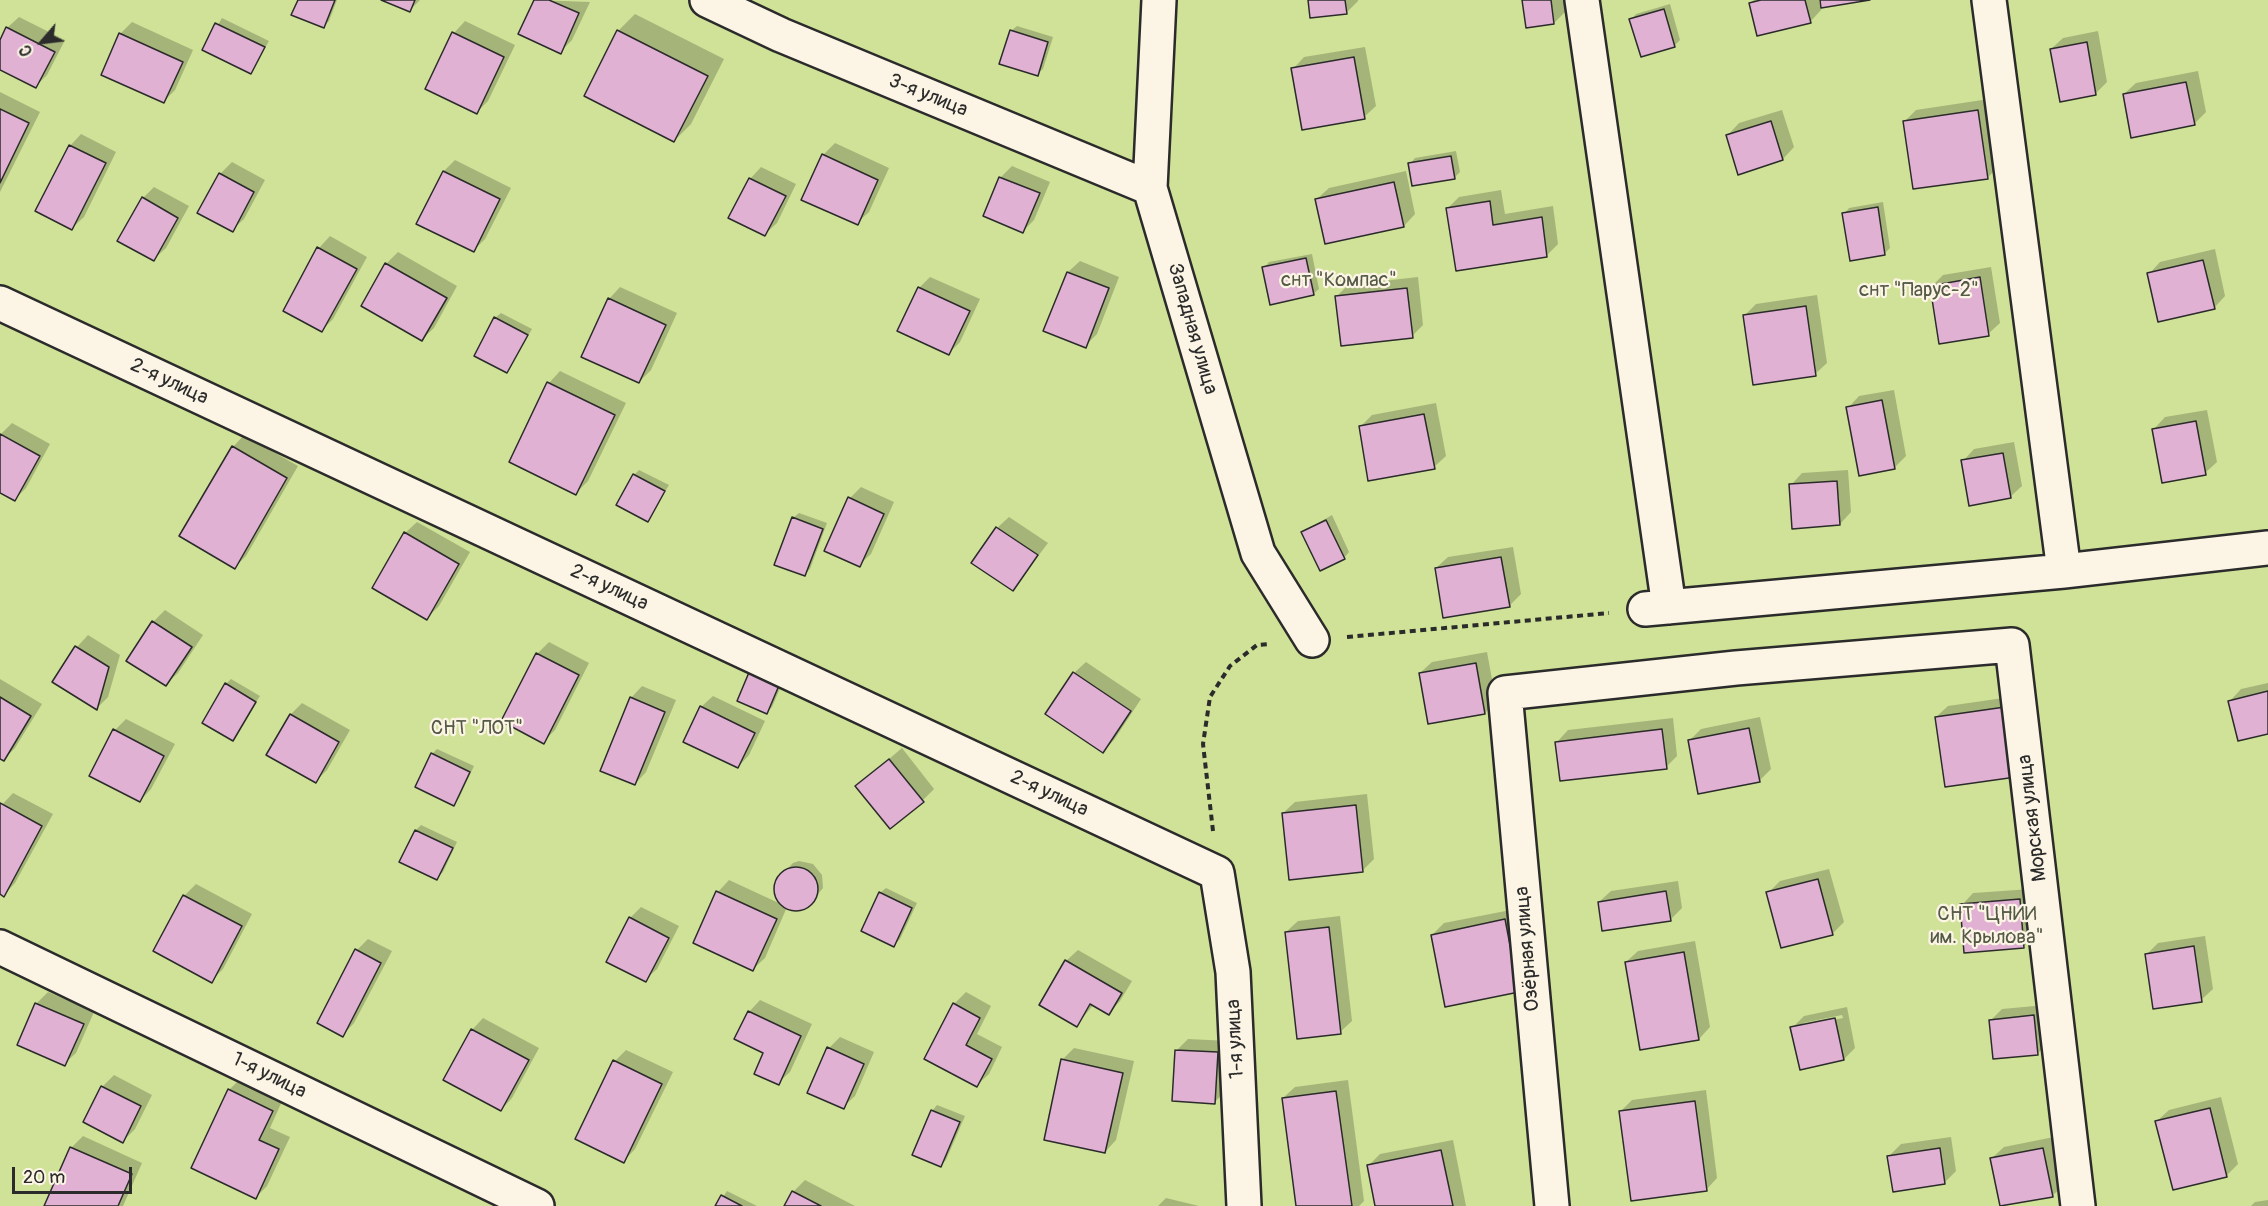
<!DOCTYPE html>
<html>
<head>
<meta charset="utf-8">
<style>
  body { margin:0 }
  #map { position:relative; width:2268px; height:1206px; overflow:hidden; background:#fcf5e5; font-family:Pangolin,sans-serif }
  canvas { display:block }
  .north { position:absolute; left:12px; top:12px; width:60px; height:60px; -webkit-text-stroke:4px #fcf5e5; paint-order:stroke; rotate:242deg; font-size:16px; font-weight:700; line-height:24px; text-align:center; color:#2b2b2b }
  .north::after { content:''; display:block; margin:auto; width:21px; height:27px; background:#2b2b2b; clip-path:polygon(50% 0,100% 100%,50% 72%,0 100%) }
  .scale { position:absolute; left:12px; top:1167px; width:120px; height:27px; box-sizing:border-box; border:3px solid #2b2b2b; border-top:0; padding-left:8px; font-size:18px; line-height:21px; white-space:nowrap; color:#2b2b2b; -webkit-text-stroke:4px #fcf5e5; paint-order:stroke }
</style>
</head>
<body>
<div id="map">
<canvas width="2268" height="1206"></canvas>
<div class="north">С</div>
<div class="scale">20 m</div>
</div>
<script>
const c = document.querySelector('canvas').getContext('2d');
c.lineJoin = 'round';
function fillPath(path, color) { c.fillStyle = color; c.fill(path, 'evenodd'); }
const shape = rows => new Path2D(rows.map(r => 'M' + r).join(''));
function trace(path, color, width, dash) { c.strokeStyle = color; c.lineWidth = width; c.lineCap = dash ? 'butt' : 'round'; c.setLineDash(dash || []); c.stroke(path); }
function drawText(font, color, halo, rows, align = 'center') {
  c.font = font + ' Pangolin,sans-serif'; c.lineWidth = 4.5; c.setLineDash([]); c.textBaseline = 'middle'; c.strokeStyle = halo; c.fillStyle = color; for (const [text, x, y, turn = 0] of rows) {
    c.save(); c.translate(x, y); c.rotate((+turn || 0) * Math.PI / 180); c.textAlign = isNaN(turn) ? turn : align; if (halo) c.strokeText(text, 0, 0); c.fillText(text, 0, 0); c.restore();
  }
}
fillPath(shape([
  [0,0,2268,0,2268,1206,0,1206]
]), '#cfe297');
fillPath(shape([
  [299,0,337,0,329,21,324,26],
  [385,0,420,0,410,10],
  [535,0,590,2,572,40,560,52],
  [1310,0,1358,0,1358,1,1346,13],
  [1524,0,1564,0,1565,12,1554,23],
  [1754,0,1819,0,1820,6,1822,0,1860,0,1821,7,1821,10,1810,22,1750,3],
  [1670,4,1680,40,1675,45,1642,55,1631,20,1636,14],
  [635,14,724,59,691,124,674,141,586,95,618,31],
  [19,17,65,40,47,75,36,86,0,68,0,43,7,28],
  [222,18,269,41,251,72,204,49],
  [465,21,515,45,488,101,476,113,454,33],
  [132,22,193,50,175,90,164,101,120,34],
  [1017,26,1053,37,1043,69,1037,74,1011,31],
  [2098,31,2107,82,2095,94,2051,49,2063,38],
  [1365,47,1376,106,1364,117,1293,69,1304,57],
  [2198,71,2206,112,2194,124,2124,94,2136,83],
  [0,92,40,112,0,192],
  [1989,99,1999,166,1988,177,1905,121,1916,110],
  [1782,110,1794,147,1783,159,1728,135,1739,123],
  [81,134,116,152,84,217,72,228,70,146],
  [835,143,889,168,869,212,857,223,823,155],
  [1456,151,1460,172,1454,178,1410,164,1415,158],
  [455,160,511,188,485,239,474,250,444,171],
  [232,162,265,180,244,219,232,230,199,212,220,174],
  [1012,166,1050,182,1034,220,1023,231,1000,178],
  [761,167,796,184,777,223,765,234,750,179],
  [1406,171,1415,214,1404,226,1317,199,1329,188],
  [154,187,189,206,166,248,154,259,143,198],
  [1501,190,1505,214,1553,206,1558,244,1547,255,1448,208,1459,197],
  [1883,202,1890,248,1884,254,1844,214,1849,208],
  [330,236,367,257,333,319,322,330,319,248],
  [2215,249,2225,296,2214,308,2149,274,2160,262],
  [398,252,457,286,434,328,422,339,363,306,386,264],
  [1312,254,1319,289,1313,294,1264,268,1269,262],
  [1080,261,1119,277,1097,334,1085,346,1068,272],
  [1991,267,2000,323,1988,334,1932,286,1943,275],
  [930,277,980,299,960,342,949,353,919,288],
  [1418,277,1423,325,1412,336,1337,296,1348,285],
  [620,287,677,313,651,370,639,382,609,299],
  [1817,295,1827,363,1815,374,1744,316,1756,304],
  [501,313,532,329,507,372,495,318],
  [560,371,626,403,588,481,576,493,549,383],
  [1894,390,1906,456,1894,468,1848,408,1859,396],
  [1436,403,1446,456,1434,467,1360,427,1372,415],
  [2207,410,2217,462,2205,473,2154,429,2165,417],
  [12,423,50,444,26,488,15,499,0,491,0,435],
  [244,435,298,466,246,556,235,567,233,447],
  [2014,442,2022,486,2010,497,1963,461,1974,449],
  [639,470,669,485,648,520,634,475],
  [1848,470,1851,512,1840,524,1791,485,1802,473],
  [861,487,894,502,871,554,859,565,850,498],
  [799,513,827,523,810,569,804,575,793,518],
  [1332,515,1349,552,1344,558,1303,532],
  [1009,517,1048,543,1013,589,997,528],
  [417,522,470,552,439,606,427,618,405,533],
  [1513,547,1521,594,1509,606,1436,568,1448,557],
  [165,610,203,635,178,673,166,684,128,660,153,622],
  [88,635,120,655,108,697,97,708,54,681,77,647],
  [549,642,589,663,555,730,543,742,503,721,537,654],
  [1487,652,1496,701,1485,713,1420,673,1432,662],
  [1086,662,1141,699,1114,740,1103,751,1074,673],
  [785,677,772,707,767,712,739,700],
  [0,679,42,704,15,748,3,760,0,758],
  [231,679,260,696,232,739,226,684],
  [2268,683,2268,732,2230,701,2241,689],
  [642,686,676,700,646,772,635,784,631,698],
  [713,696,765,721,749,755,738,767,701,707],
  [2017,696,2015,776,1936,717,1948,706],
  [302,703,350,730,327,770,316,781,291,714],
  [1760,717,1771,769,1760,780,1689,741,1701,729],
  [1673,718,1677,756,1666,767,1557,742,1568,730],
  [126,719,175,744,151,789,140,801,115,730],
  [902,748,934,789,923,800,857,786],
  [437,749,474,766,459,798,454,804,432,754],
  [13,793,53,814,15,883,4,895,0,893,0,807],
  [1367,794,1374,859,1362,871,1283,813,1295,802],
  [421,825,457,842,443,872,437,878,416,830],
  [799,861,813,864,822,875,823,888,809,905,803,908,787,907,765,958,753,969,718,892,729,880,783,905,776,894,777,880,793,863],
  [1829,869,1844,922,1832,934,1768,893,1780,881],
  [1678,881,1682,908,1670,920,1599,902,1611,891],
  [196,884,252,914,223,969,211,981,184,896],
  [886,888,917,903,900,939,894,945,880,893],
  [2031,889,2035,935,2024,946,1962,905,1973,893],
  [641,907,679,926,657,969,645,980,630,918],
  [1516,909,1530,979,1432,935,1444,923],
  [1340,916,1352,1021,1340,1032,1286,932,1298,921],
  [2205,936,2213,989,2201,1000,2147,954,2158,943],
  [368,939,392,951,354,1023,343,1035,357,950],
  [1695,941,1710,1027,1699,1039,1626,962,1638,951],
  [1078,950,1132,981,1120,1001,1109,1013,1094,1004,1077,1025,1066,961],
  [48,992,94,1012,76,1053,64,1064,36,1004],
  [966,992,991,1006,977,1034,1002,1047,989,1074,977,1085,954,1004],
  [760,1000,812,1024,790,1072,778,1083,749,1012],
  [2046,1005,2049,1042,2037,1054,1991,1020,2002,1009],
  [1847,1007,1855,1048,1844,1059,1792,1028,1804,1016],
  [1842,1015,1843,1018,1803,1026,1803,1023],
  [483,1018,539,1048,512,1098,501,1110,472,1030],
  [840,1037,874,1052,855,1096,843,1107,829,1048],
  [1188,1039,1229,1041,1226,1090,1215,1102,1176,1051],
  [1074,1048,1134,1061,1116,1140,1105,1152,1062,1060],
  [626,1050,673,1072,635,1149,624,1161,615,1061],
  [114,1075,152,1095,135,1129,123,1141,102,1087],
  [240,1079,283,1099,270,1128,290,1137,267,1186,256,1197,229,1090],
  [1348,1080,1364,1201,1359,1206,1298,1206,1283,1098,1295,1087],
  [1706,1090,1717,1178,1706,1190,1621,1111,1632,1100],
  [2221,1097,2238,1164,2227,1175,2157,1121,2169,1110],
  [937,1105,965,1116,946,1160,941,1165,932,1111],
  [83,1136,142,1163,123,1206,46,1206,72,1147],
  [1951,1137,1956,1171,1945,1182,1889,1156,1901,1144],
  [2054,1137,2064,1185,2052,1196,1992,1158,2004,1147],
  [1453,1140,1466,1206,1376,1206,1368,1166,1380,1154],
  [805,1180,855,1206,786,1206,793,1192],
  [727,1191,757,1206,717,1206],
  [1166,1198,1199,1206,1158,1206],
  [2268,1200,2268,1206,2251,1206,2255,1202]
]), '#0003');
const building = shape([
  [298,0,335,0,324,28,291,15,298,0],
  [381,0,415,0,410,12,381,0],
  [534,0,549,0,579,13,561,54,518,34,534,0],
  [1308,0,1345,0,1347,14,1310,18,1308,0],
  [1522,0,1551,0,1554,24,1526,28,1522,0],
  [1761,0,1805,0,1811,23,1757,36,1749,3,1761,0],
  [1820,0,1870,0,1821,8,1820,0],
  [1664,9,1675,47,1641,57,1629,19,1664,9],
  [215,23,265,47,251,74,202,50,215,23],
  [6,27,55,52,36,88,0,70,0,40,6,27],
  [617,30,708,76,674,142,584,96,617,30],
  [1010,30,1048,42,1038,76,999,64,1010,30],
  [452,32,504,57,477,114,425,89,452,32],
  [119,33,183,62,164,103,101,75,119,33],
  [2087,42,2096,95,2060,102,2050,49,2087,42],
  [1354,57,1365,119,1302,130,1291,68,1354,57],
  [2186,82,2195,125,2131,138,2123,94,2186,82],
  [0,109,29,123,0,183,0,109],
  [1978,110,1988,179,1913,189,1903,121,1978,110],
  [1771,121,1783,160,1738,175,1726,135,1771,121],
  [69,145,106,163,72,230,35,211,69,145],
  [822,154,878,180,858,225,801,200,822,154],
  [1451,156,1455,179,1412,186,1408,163,1451,156],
  [443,171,500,199,474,252,416,224,443,171],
  [219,173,254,192,233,232,197,213,219,173],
  [999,177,1040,193,1023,233,983,216,999,177],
  [749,178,786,196,765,236,728,218,749,178],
  [1394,182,1404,227,1325,244,1315,199,1394,182],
  [142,197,178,218,154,261,117,241,142,197],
  [1490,201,1493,225,1542,217,1547,257,1456,271,1446,208,1490,201],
  [1878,207,1885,255,1850,261,1842,213,1878,207],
  [317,247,357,269,322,332,283,311,317,247],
  [1306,258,1314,295,1270,305,1262,267,1306,258],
  [2203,260,2215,309,2158,322,2147,273,2203,260],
  [385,263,447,298,422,341,361,306,385,263],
  [1067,272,1109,288,1086,348,1043,331,1067,272],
  [1980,277,1989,336,1939,344,1930,286,1980,277],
  [918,287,970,311,949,355,897,331,918,287],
  [1407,288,1413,338,1341,346,1335,296,1407,288],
  [608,298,666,325,639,383,581,357,608,298],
  [1806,306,1816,376,1753,385,1743,315,1806,306],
  [494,317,528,335,507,373,474,356,494,317],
  [547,382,615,415,576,495,509,462,547,382],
  [1882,400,1895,469,1859,476,1846,407,1882,400],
  [1424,414,1435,469,1368,481,1359,426,1424,414],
  [2196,421,2206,475,2162,483,2152,429,2196,421],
  [0,434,40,456,15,501,0,493,0,434],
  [232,446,287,478,235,569,179,536,232,446],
  [2003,453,2011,498,1969,506,1961,460,2003,453],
  [633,474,665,491,648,522,616,505,633,474],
  [1837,481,1840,525,1792,529,1789,484,1837,481],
  [848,497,884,514,860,567,824,551,848,497],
  [792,517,823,529,805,576,774,565,792,517],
  [1326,520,1345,559,1320,571,1301,532,1326,520],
  [996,527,1038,555,1013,591,971,563,996,527],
  [404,532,459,564,427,620,372,588,404,532],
  [1501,557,1510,607,1443,618,1435,568,1501,557],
  [152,621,192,647,166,686,126,661,152,621],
  [75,646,109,667,97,710,52,682,75,646],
  [536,653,579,675,544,744,501,721,536,653],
  [1476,663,1485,714,1428,724,1419,673,1476,663],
  [750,670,780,683,767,714,737,701,750,670],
  [1073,672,1131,711,1103,753,1045,714,1073,672],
  [225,683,256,702,233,741,202,723,225,683],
  [2268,691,2268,734,2238,741,2228,701,2268,691],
  [0,697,31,716,4,761,0,759,0,697],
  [630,697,665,712,635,785,600,771,630,697],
  [700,706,755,733,738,768,683,742,700,706],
  [2005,707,2016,777,1945,787,1935,717,2005,707],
  [290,714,339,742,316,783,266,755,290,714],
  [1749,728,1760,782,1698,794,1688,740,1749,728],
  [113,729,164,756,140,802,89,776,113,729],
  [1662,729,1667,769,1560,781,1555,742,1662,729],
  [431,753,470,772,454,806,415,787,431,753],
  [889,759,924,802,890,829,855,786,889,759],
  [0,803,42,826,4,897,0,894,0,803],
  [1356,805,1363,872,1289,880,1282,813,1356,805],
  [415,830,453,848,437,880,399,862,415,830],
  '774 889a22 22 0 1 1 44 0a22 22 0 1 1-44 0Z',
  [1818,879,1833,935,1781,948,1766,892,1818,879],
  [716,891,777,919,753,971,693,943,716,891],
  [1666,891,1671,921,1602,931,1598,902,1666,891],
  [879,892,912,908,894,947,861,931,879,892],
  [183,895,242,926,212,983,153,951,183,895],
  [2020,899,2024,948,1964,953,1960,904,2020,899],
  [629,917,669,938,646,982,606,962,629,917],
  [1505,919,1519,992,1445,1007,1431,935,1505,919],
  [1329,927,1341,1034,1297,1039,1285,932,1329,927],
  [2194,946,2202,1002,2153,1009,2145,954,2194,946],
  [355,949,381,963,343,1037,317,1023,355,949],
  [1684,952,1699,1040,1640,1050,1625,962,1684,952],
  [1065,960,1122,993,1109,1015,1090,1004,1077,1027,1039,1005,1065,960],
  [35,1003,84,1024,65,1066,17,1045,35,1003],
  [953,1003,980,1018,966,1045,992,1059,977,1087,924,1059,953,1003],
  [748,1011,801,1036,779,1085,754,1074,763,1053,734,1039,748,1011],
  [2034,1015,2038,1055,1993,1059,1989,1020,2034,1015],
  [1835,1018,1844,1060,1800,1070,1790,1027,1835,1018],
  [471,1029,529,1060,501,1111,443,1080,471,1029],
  [827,1047,864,1064,844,1109,807,1093,827,1047],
  [1175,1050,1218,1052,1215,1104,1172,1101,1175,1050],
  [1061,1059,1123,1073,1105,1153,1044,1140,1061,1059],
  [613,1060,662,1084,624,1163,575,1139,613,1060],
  [101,1086,141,1106,123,1143,83,1122,101,1086],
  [228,1089,273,1111,259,1140,279,1149,256,1199,191,1168,228,1089],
  [1336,1091,1352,1206,1296,1206,1282,1098,1336,1091],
  [1695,1101,1707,1191,1631,1201,1619,1111,1695,1101],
  [2210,1108,2227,1177,2173,1190,2155,1121,2210,1108],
  [931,1110,960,1122,941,1167,912,1155,931,1110],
  [70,1147,132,1174,118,1206,44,1206,70,1147],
  [1940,1148,1945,1184,1893,1192,1887,1156,1940,1148],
  [2043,1148,2053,1197,2000,1206,1990,1158,2043,1148],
  [1441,1150,1453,1206,1375,1206,1367,1165,1441,1150],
  [792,1191,821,1206,784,1206,792,1191],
  [721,1195,742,1206,715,1206,721,1195]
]);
fillPath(building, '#e0b1d3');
trace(building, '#2b2b2b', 1.5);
const minor = shape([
  [707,0,781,35,1150,188],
  [1159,0,1150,188,1258,553,1312,640],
  [1582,0,1669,607],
  [1989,0,2064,571],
  [0,303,1217,873,1233,972,1244,1206],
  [1645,609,2064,571,2268,548],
  [0,947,537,1206],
  [1552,1206,1505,693,1736,668,2012,645,2078,1206]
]);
trace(minor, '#2b2b2b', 38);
trace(shape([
  [1347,637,1609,613],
  [1213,831,1203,744,1210,697,1230,666,1257,645,1271,644]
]), '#2b2b2b', 4, [6, 4.5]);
trace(minor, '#fcf5e5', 33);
drawText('20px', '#2b2b2b', '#fcf5e5', [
  ["3-я улица",928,96,22],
  ["Западная улица",1192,329,74],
  ["2-я улица",169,382,25],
  ["2-я улица",609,588,25],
  ["2-я улица",1049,794,25],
  ["Морская улица",2033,818,-97],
  ["Озёрная улица",1528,949,-95],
  ["1-я улица",1236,1039,-93],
  ["1-я улица",269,1076,26]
]);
drawText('20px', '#545946', '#fcf5e5', [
  ["снт \"Компас\"",1339,281],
  ["снт \"Парус-2\"",1919,291],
  ["СНТ \"ЛОТ\"",477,729],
  ["СНТ \"ЦНИИ",1987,915],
  ["им. Крылова\"",1987,938]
]);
</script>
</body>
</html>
